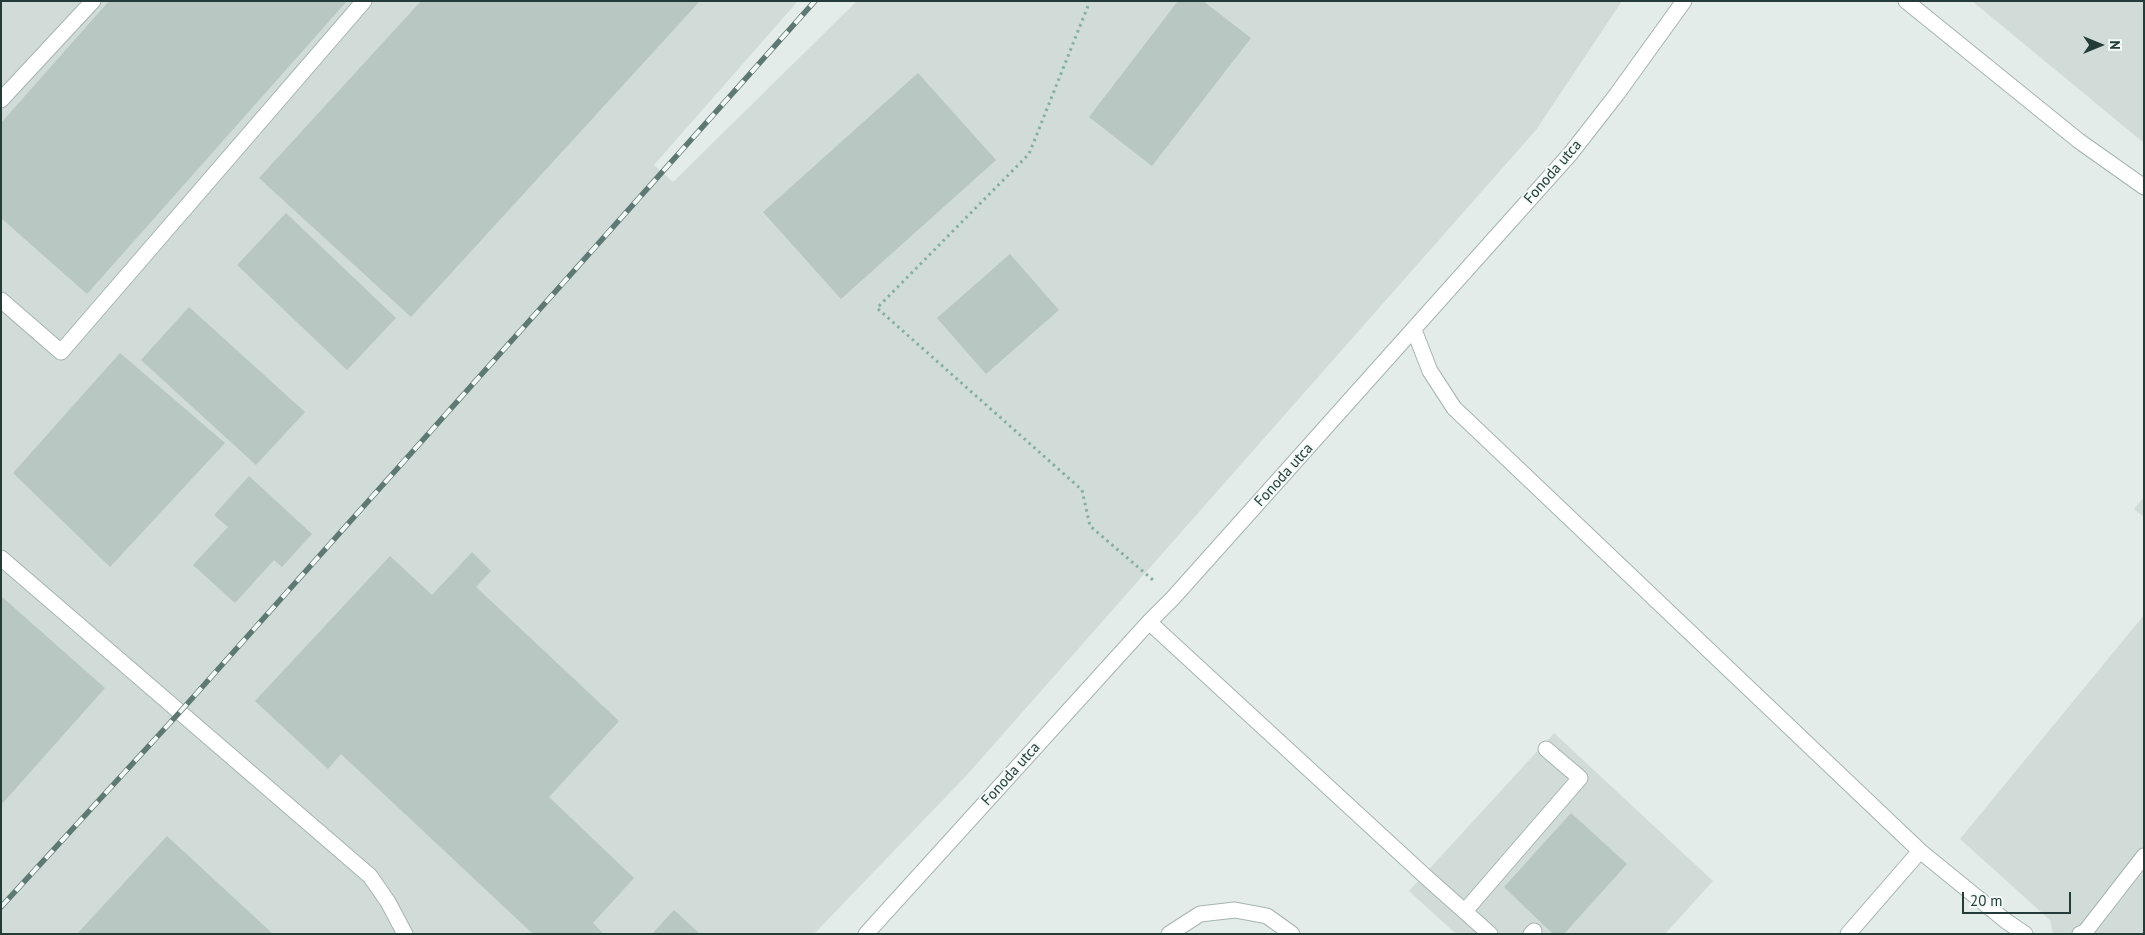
<!DOCTYPE html>
<html>
<head>
<meta charset="utf-8">
<style>
  body { margin:0 }
  #map { position:relative; width:2145px; height:935px; overflow:hidden; background:#e3ece9; font-family:"PT Sans",sans-serif }
  canvas { display:block }
  .frame { position:absolute; inset:0; border:2px solid #233c38; pointer-events:none }
  .north { position:absolute; left:2075px; top:20px; width:50px; height:50px; -webkit-text-stroke:4px #f3f9f6; paint-order:stroke; rotate:90deg; font-size:14px; font-weight:700; line-height:20px; text-align:center; color:#233c38 }
  .north::after { content:''; display:block; margin:auto; width:18px; height:22px; background:#233c38; clip-path:polygon(50% 0,100% 100%,50% 72%,0 100%) }
  .scale { position:absolute; left:1962px; top:892px; width:109px; height:22px; box-sizing:border-box; border:2px solid #233c38; border-top:0; padding-left:6px; font-size:15px; line-height:18px; white-space:nowrap; color:#233c38; -webkit-text-stroke:4px #f3f9f6; paint-order:stroke }
</style>
</head>
<body>
<div id="map">
<canvas width="2145" height="935"></canvas>
<div class="frame"></div>
<div class="north">N</div>
<div class="scale">20 m</div>
</div>
<script>
const c = document.querySelector('canvas').getContext('2d');
c.lineJoin = 'round';
function fillPath(path, color) { c.fillStyle = color; c.fill(path, 'evenodd'); }
const shape = rows => new Path2D(rows.map(r => 'M' + r).join(''));
function trace(path, color, width, dash) { c.strokeStyle = color; c.lineWidth = width; c.lineCap = dash ? 'butt' : 'round'; c.setLineDash(dash || []); c.stroke(path); }
function drawText(font, color, halo, rows, align = 'center') {
  c.font = font + ' "PT Sans",sans-serif'; c.lineWidth = 4; c.setLineDash([]); c.textBaseline = 'middle'; c.strokeStyle = halo; c.fillStyle = color; for (const [text, x, y, turn = 0] of rows) {
    c.save(); c.translate(x, y); c.rotate((+turn || 0) * Math.PI / 180); c.textAlign = isNaN(turn) ? turn : align; if (halo) c.strokeText(text, 0, 0); c.fillText(text, 0, 0); c.restore();
  }
}
fillPath(shape([
  [1,1,798,1,654,165,673,182,857,1,1622,1,1536,130,966,776,814,934,1,934],
  [1972,1,2144,1,2144,143],
  [2144,497,2144,517,2134,509],
  [2144,615,2144,934,2053,934,2050,920,1960,839],
  [1554,733,1713,881,1665,934,1456,934,1409,891]
]), '#d1dcd8');
fillPath(shape([
  [109,1,347,1,87,294,1,218,1,123],
  [421,1,700,1,411,317,259,178],
  [1178,1,1203,1,1251,38,1152,166,1089,117],
  [918,73,996,160,841,299,763,212],
  [286,213,396,318,347,370,237,265],
  [1010,254,1059,310,986,374,937,318],
  [189,307,305,412,256,465,141,360],
  [120,353,225,443,110,567,13,473],
  [249,476,312,534,282,567,274,560,235,603,193,565,228,527,214,515],
  [472,552,491,571,476,587,619,721,549,797,634,878,593,923,604,934,533,934,341,754,328,769,255,701,390,556,432,595],
  [1,596,105,688,1,805],
  [1571,813,1627,864,1564,934,1553,934,1504,887],
  [167,836,261,923,273,934,77,934],
  [674,910,700,934,652,934]
]), '#b8c7c2');
const minor = shape([
  [1906,1,2079,141,2144,187],
  [1,100,93,1],
  [1,300,61,352,364,1],
  [1414,330,1430,371,1454,408,1920,851,2006,921,2025,934],
  [1,558,370,876,388,902,405,934],
  [1149,622,1426,877,1490,934],
  [1465,911,1580,778,1546,749],
  [866,934,1149,622,1173,598,1571,153,1617,94,1684,1],
  [1169,934,1200,914,1235,910,1267,916,1292,934],
  [1531,934,1534,931],
  [1848,934,1920,851],
  [2080,934,2085,932,2144,856]
]);
trace(minor, '#a6b4b0', 17);
trace(shape([
  [1088,6,1029,154,877,308,1082,490,1090,526,1153,580]
]), '#85aea5', 3, [2.5, 4]);
trace(minor, '#fff', 15);
const rail = shape([
  [1,907,179,713,815,1]
]);
trace(rail, '#5e7873', 5.5);
trace(rail, '#f3f9f6', 4, [11]);
drawText('15px', '#233c38', '#f3f9f6', [
  ["Fonoda utca",1553,172,-49],
  ["Fonoda utca",1284,475,-48],
  ["Fonoda utca",1011,774,-48]
]);
</script>
</body>
</html>
